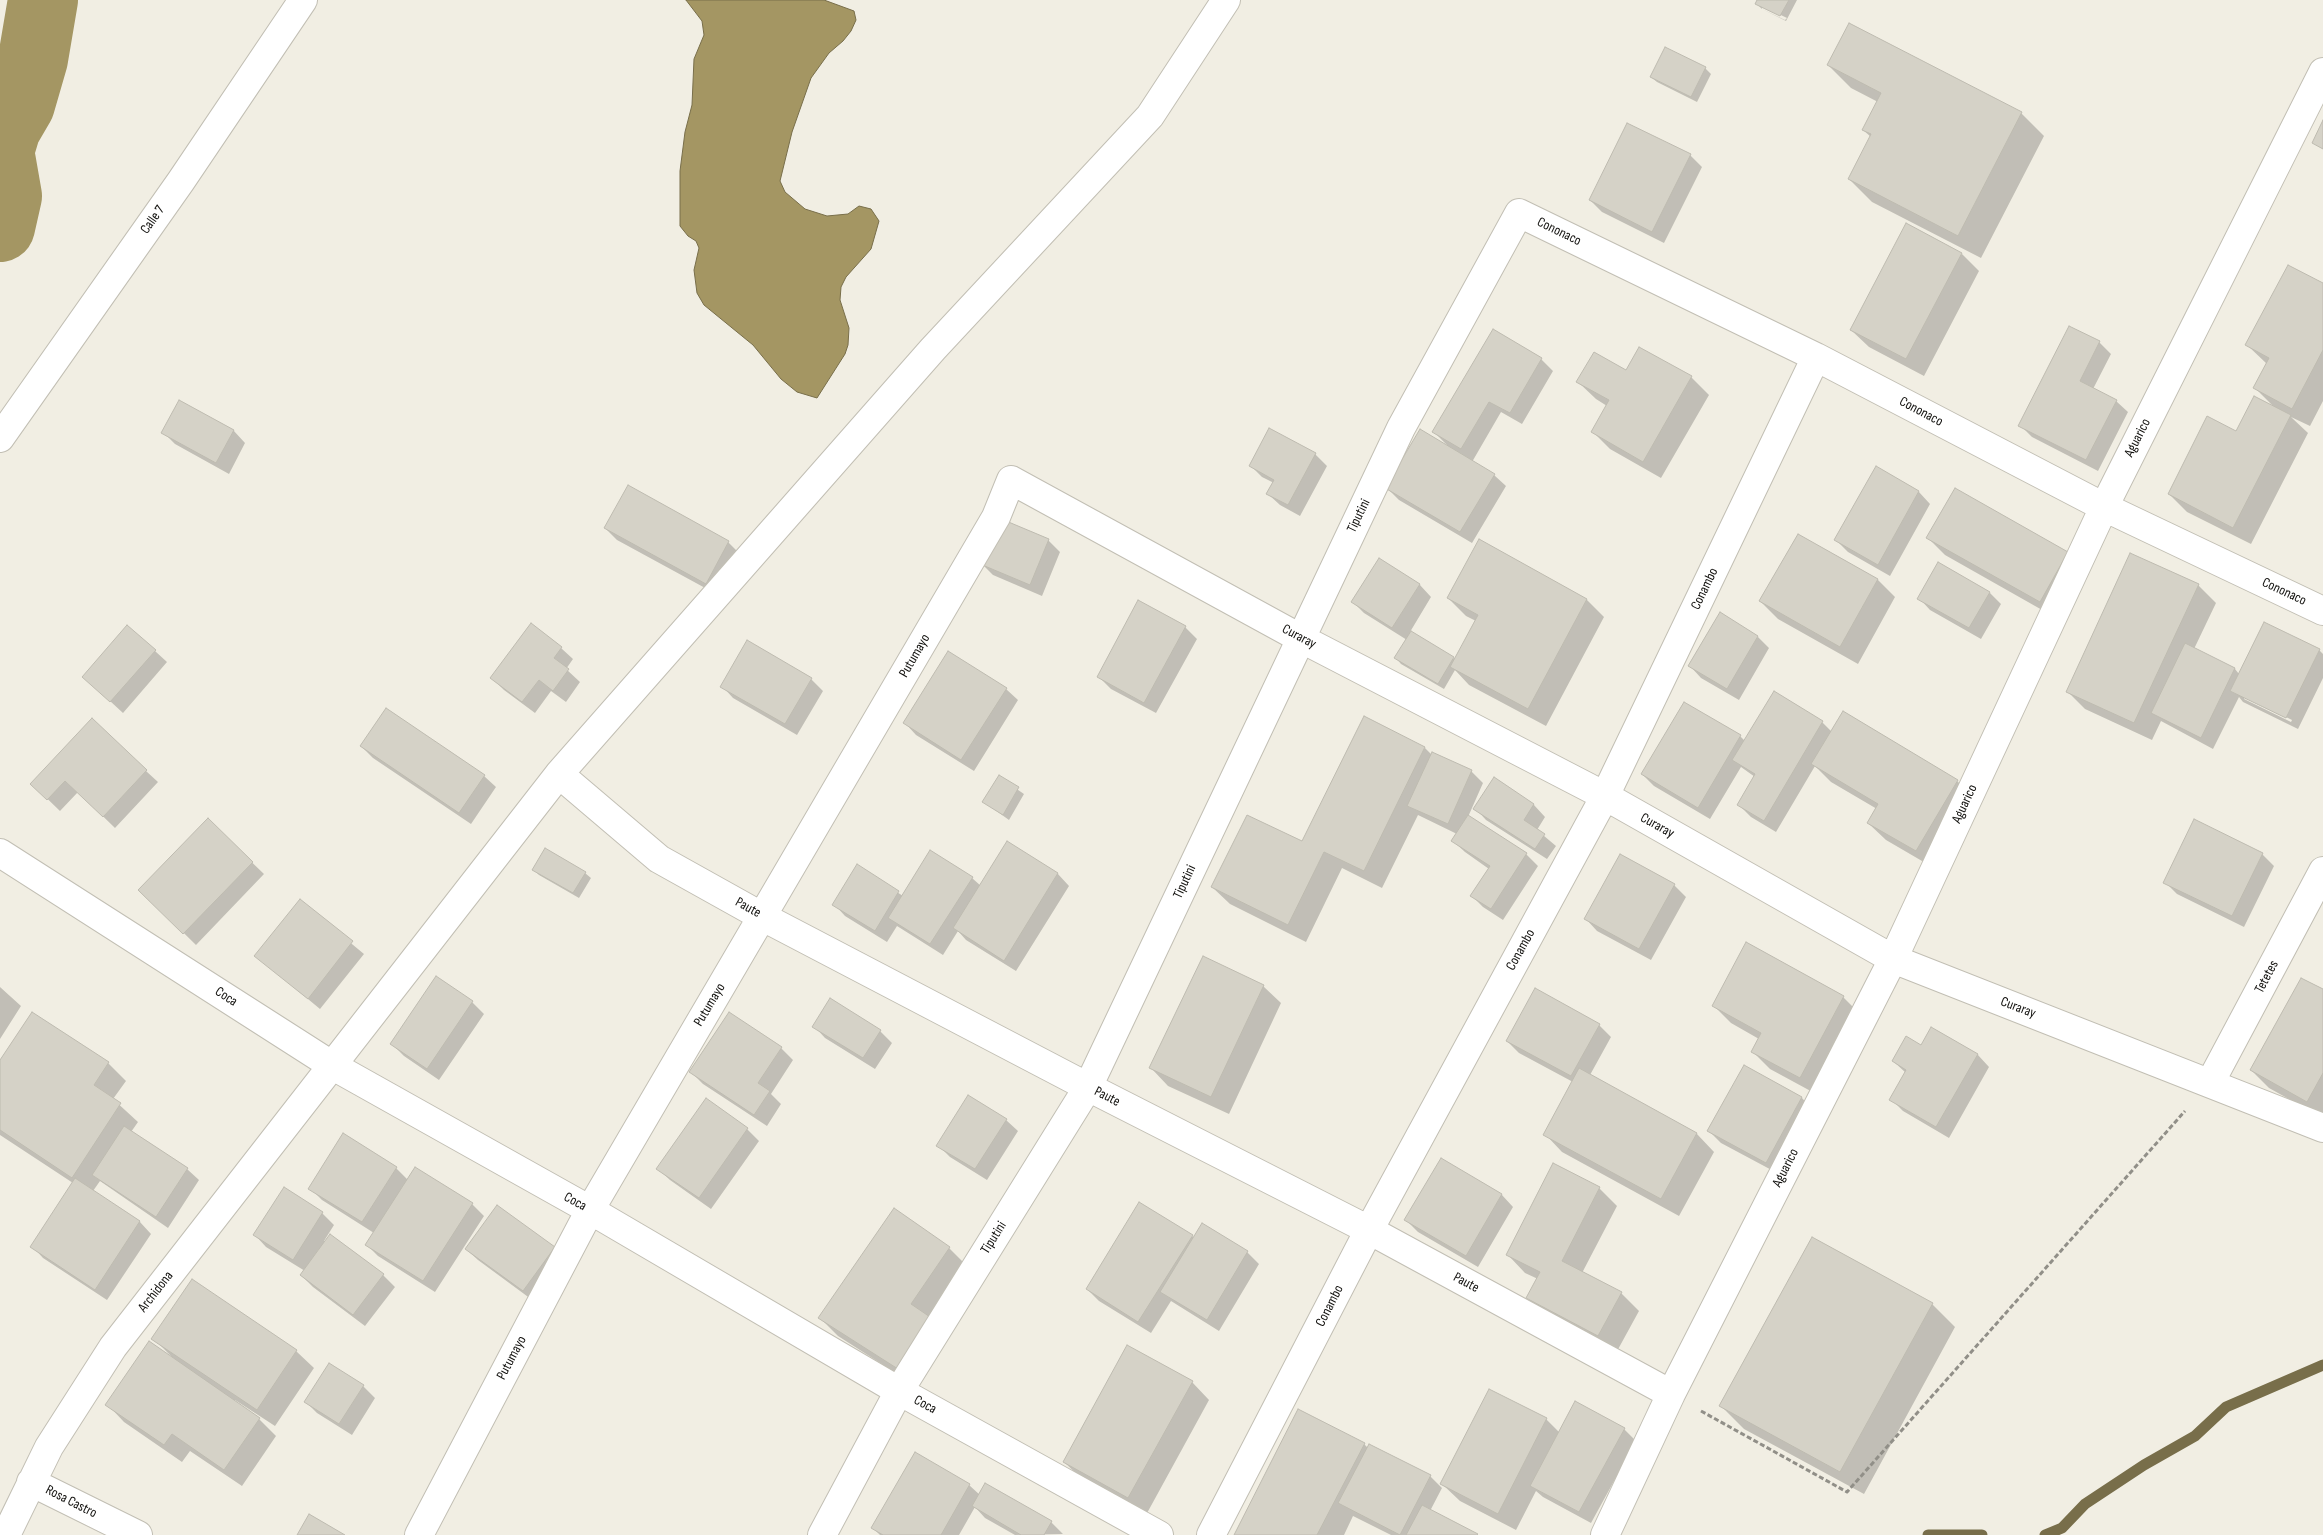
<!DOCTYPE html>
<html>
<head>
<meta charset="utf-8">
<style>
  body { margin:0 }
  canvas { display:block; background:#f1eee3 }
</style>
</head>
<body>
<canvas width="2323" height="1535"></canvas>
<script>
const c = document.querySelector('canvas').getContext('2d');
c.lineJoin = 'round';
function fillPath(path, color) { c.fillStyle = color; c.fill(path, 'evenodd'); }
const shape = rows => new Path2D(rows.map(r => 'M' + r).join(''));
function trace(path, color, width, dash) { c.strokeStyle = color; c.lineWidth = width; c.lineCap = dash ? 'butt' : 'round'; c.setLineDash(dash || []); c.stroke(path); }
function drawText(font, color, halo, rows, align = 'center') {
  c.font = font + ' "Sofia Sans Condensed",sans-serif'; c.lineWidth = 4.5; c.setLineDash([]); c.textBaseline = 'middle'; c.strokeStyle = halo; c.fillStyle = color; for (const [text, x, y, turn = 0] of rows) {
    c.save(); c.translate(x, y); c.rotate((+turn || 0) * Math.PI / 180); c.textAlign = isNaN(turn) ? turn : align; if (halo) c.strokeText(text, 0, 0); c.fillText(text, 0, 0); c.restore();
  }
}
const water = shape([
  [686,0,824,0,854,11,856,20,851,31,843,41,829,53,811,78,792,132,780,181,785,192,805,209,827,216,848,214,859,206,871,209,879,221,871,249,846,277,841,287,840,300,849,328,848,345,845,354,817,398,797,392,781,379,753,345,704,305,697,293,694,270,699,248,696,241,688,236,680,226,680,171,685,132,692,105,694,59,704,35,702,21,686,0]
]);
fillPath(water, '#a49663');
trace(water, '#786e4a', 1);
fillPath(shape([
  [1759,0,1797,0,1786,21,1762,9,1757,4],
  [1762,6,1787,18,1785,20,1762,9],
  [1828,65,2021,113,2044,136,1981,258,1872,202,1849,179,1871,137,1863,130,1878,102,1851,88],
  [1705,68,1711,74,1697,102,1657,82,1651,77],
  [1690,155,1702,167,1664,243,1602,212,1590,200],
  [1962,254,1979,271,1924,376,1869,347,1851,330],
  [2323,285,2323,401,2310,426,2291,417,2308,433,2251,544,2187,512,2169,494,2236,432,2273,406,2255,388,2267,364,2247,345],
  [2099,342,2111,354,2093,389,2116,401,2128,412,2098,471,2032,437,2020,425],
  [1541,359,1553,371,1522,424,1501,412,1472,462,1494,475,1506,486,1472,543,1399,500,1387,488,1448,446,1434,432],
  [1627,372,1691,377,1709,395,1661,478,1610,449,1593,432,1607,406,1596,399,1578,382],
  [179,402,234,431,245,443,229,474,175,444,163,432],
  [1269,429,1315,454,1327,466,1300,516,1280,505,1268,494,1274,483,1262,477,1250,465],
  [1876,468,1919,492,1930,504,1890,576,1848,552,1836,540],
  [605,528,728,542,740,554,718,595,617,540],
  [1798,535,1878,580,1895,597,1858,664,1778,619,1760,601],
  [1928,538,2068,553,2058,619,1945,555],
  [1048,540,1060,552,1042,596,993,575,981,563],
  [1379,560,1420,585,1431,597,1410,632,1456,660,1476,621,1466,616,1448,598,1587,600,1604,617,1546,726,1469,685,1455,670,1444,689,1401,664,1396,658,1407,640,1364,613,1352,601],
  [2198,585,2216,603,2194,649,2235,669,2239,674,2319,650,2323,654,2323,678,2298,729,2243,702,2239,697,2213,749,2161,721,2152,740,2085,709,2067,691],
  [2244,696,2292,720,2291,722,2244,699],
  [1990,593,2001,604,1981,639,1930,610,1919,598],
  [1185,627,1197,639,1156,713,1111,689,1099,677],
  [1758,637,1769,648,1739,700,1701,678,1690,666],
  [561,648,573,659,566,669,580,682,566,702,551,691,535,713,504,690,492,678],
  [155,651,167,662,123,713,84,677],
  [811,679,823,691,797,735,733,698,722,686],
  [1006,689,1018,700,974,771,916,735,905,723],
  [1822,722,1832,732,1957,781,1975,798,1934,868,1886,840,1868,823,1877,809,1831,782,1815,766,1776,832,1751,817,1739,805,1755,777,1741,767,1710,819,1654,786,1642,774,1740,736,1745,741],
  [361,746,484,776,496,787,471,824,373,758],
  [1425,748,1432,755,1471,771,1483,783,1468,817,1526,854,1538,866,1503,920,1483,907,1472,896,1489,869,1465,852,1453,841,1457,834,1418,815,1382,888,1342,868,1306,942,1230,904,1212,887,1302,843],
  [146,771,158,782,115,828,78,792,60,811,32,784],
  [999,777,1024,794,1009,820,984,802],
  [1494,779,1534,805,1545,817,1537,830,1556,846,1547,859,1486,820,1475,808],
  [208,820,264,874,196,945,140,890],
  [1007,843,1058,874,1069,886,1016,971,966,940,958,931,943,955,897,926,887,942,845,916,834,904,857,866,903,896,972,878,981,886],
  [2262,854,2274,866,2244,927,2177,894,2165,882],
  [534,870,585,873,591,878,579,898,539,875],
  [1674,885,1686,897,1651,960,1597,931,1586,919],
  [300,901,364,954,320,1009,256,956],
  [1263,986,1281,1003,1229,1114,1168,1086,1151,1068],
  [0,987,21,1006,0,1039],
  [2323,991,2323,1118,2269,1088,2251,1070],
  [1843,997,1861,1015,1818,1095,1770,1069,1752,1051,1759,1039,1731,1023,1713,1005],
  [830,1000,880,1031,892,1043,875,1069,825,1038,814,1026],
  [472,1002,484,1014,439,1080,404,1056,392,1044],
  [32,1013,108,1063,126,1081,113,1099,138,1122,131,1132,187,1169,199,1180,168,1228,100,1181,93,1191,140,1222,151,1234,107,1300,43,1258,32,1246,73,1183,0,1135,0,1063],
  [1599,1025,1611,1037,1590,1075,1697,1134,1714,1152,1679,1216,1562,1152,1545,1134,1573,1082,1519,1053,1507,1041],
  [1932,1029,1978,1055,1989,1067,1949,1138,1903,1111,1891,1099,1906,1073,1893,1061,1921,1047],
  [781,1048,793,1060,771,1094,781,1104,767,1126,703,1084,691,1072],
  [1745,1067,1802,1098,1813,1110,1779,1174,1721,1143,1709,1131],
  [706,1100,747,1129,759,1141,711,1209,670,1180,658,1169],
  [1006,1120,1018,1131,987,1180,950,1157,938,1145],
  [1441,1160,1502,1195,1513,1207,1478,1267,1418,1232,1406,1220],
  [1554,1165,1599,1188,1617,1206,1582,1273,1621,1293,1639,1311,1616,1353,1545,1316,1528,1298,1538,1279,1525,1273,1508,1255],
  [396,1168,408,1180,472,1204,484,1216,435,1292,378,1256,366,1244,374,1233,322,1200,310,1188],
  [322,1213,334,1225,324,1241,383,1275,395,1287,365,1326,313,1287,301,1275,305,1271,266,1247,255,1235],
  [1192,1236,1194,1238,1247,1252,1259,1264,1219,1331,1171,1301,1151,1333,1099,1301,1087,1289],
  [554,1248,566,1259,535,1302,478,1260,466,1249],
  [949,1248,966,1265,932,1320,949,1338,916,1386,838,1336,820,1318],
  [1932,1304,1955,1327,1864,1494,1744,1429,1721,1406],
  [153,1338,296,1351,314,1368,275,1426,235,1400,234,1402,259,1419,276,1436,242,1486,190,1451,182,1462,124,1422,107,1404,172,1357],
  [329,1364,363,1386,375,1398,352,1435,317,1413,306,1402],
  [1192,1382,1209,1400,1146,1515,1082,1479,1064,1462],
  [1546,1419,1560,1433,1624,1429,1636,1441,1591,1523,1543,1497,1536,1491,1516,1530,1460,1501,1442,1484],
  [1364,1444,1368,1448,1430,1476,1442,1488,1430,1511,1477,1535,1391,1535,1353,1516,1344,1535,1235,1535],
  [969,1485,980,1495,986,1485,1051,1522,1063,1534,1015,1535,985,1518,975,1507,959,1535,880,1535,873,1528]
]), '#0003');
trace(shape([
  [1928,1535,1982,1535],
  [2045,1535,2062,1528,2085,1504,2144,1465,2195,1436,2226,1407,2323,1365]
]), '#786e4a', 11);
trace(shape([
  [0,148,6,128,20,104,33,59,43,0],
  [0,156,7,196,0,227]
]), '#a49663', 70);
const building = shape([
  [1757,0,1789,0,1780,16,1755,4,1757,0],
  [1849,23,2022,112,1958,236,1848,179,1871,134,1862,130,1881,93,1827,65,1849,23],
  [1665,47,1706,67,1691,97,1650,77,1665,47],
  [2323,120,2323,149,2312,143,2323,120],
  [1627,123,1691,154,1652,232,1589,200,1627,123],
  [1906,223,1962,253,1906,359,1850,330,1906,223],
  [2288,265,2323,283,2323,350,2292,409,2253,388,2269,358,2245,345,2288,265],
  [2069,326,2100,341,2080,381,2117,400,2086,460,2018,426,2069,326],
  [1493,329,1542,358,1510,413,1489,402,1461,449,1432,432,1493,329],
  [1639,347,1692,376,1643,462,1591,432,1609,400,1576,382,1594,352,1626,370,1639,347],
  [2254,396,2291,415,2233,528,2168,494,2207,416,2236,431,2254,396],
  [179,400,234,430,216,463,161,433,179,400],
  [1269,428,1316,453,1288,505,1266,494,1274,480,1249,466,1269,428],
  [1420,429,1495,474,1460,532,1385,488,1420,429],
  [1876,466,1919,491,1878,565,1834,540,1876,466],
  [628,485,729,541,706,584,604,528,628,485],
  [1955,488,2068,552,2040,602,1926,538,1955,488],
  [999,518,1049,539,1030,585,980,564,999,518],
  [1798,534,1878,579,1840,647,1759,601,1798,534],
  [1479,539,1587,599,1528,709,1450,667,1478,615,1447,598,1479,539],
  [2130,553,2199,584,2134,723,2066,692,2130,553],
  [1379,558,1420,584,1392,628,1351,602,1379,558],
  [1938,562,1990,592,1969,628,1917,599,1938,562],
  [1138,600,1186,626,1144,703,1097,677,1138,600],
  [1720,612,1758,636,1727,689,1688,666,1720,612],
  [2264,622,2320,649,2286,718,2230,691,2264,622],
  [531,623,562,647,554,658,569,669,553,691,539,680,522,702,490,678,531,623],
  [127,625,156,650,110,702,82,677,127,625],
  [1411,631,1454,657,1438,684,1394,658,1411,631],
  [747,640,812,678,785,724,720,687,747,640],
  [2185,643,2235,668,2201,738,2151,713,2185,643],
  [948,651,1007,688,961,760,903,723,948,651],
  [1774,691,1823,721,1764,821,1737,805,1755,774,1732,760,1774,691],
  [1684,702,1741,735,1698,808,1641,774,1684,702],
  [386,708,485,775,459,813,360,746,386,708],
  [1843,711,1958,780,1916,851,1867,823,1878,804,1811,764,1843,711],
  [1364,716,1425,747,1364,871,1324,852,1288,925,1211,887,1247,815,1302,841,1364,716],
  [92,718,147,770,103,817,65,781,47,800,30,784,92,718],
  [1432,752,1472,770,1448,824,1407,806,1432,752],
  [999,775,1019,787,1003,815,982,802,999,775],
  [1494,777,1534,804,1524,820,1545,834,1535,849,1473,809,1494,777],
  [1468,815,1527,853,1491,909,1470,896,1490,866,1451,841,1468,815],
  [208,818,253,862,183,934,138,890,208,818],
  [2194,819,2263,853,2232,916,2163,883,2194,819],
  [1007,841,1058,873,1004,961,953,928,1007,841],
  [545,848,586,872,573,893,532,870,545,848],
  [930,850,973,877,930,944,888,918,930,850],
  [1620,854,1675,884,1639,949,1584,919,1620,854],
  [857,864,899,891,875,931,832,905,857,864],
  [300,899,353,941,308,999,254,956,300,899],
  [1746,942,1844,996,1800,1078,1751,1052,1761,1033,1712,1006,1746,942],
  [1203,956,1264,985,1211,1097,1149,1068,1203,956],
  [436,976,473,1001,427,1069,390,1044,436,976],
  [2301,978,2323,989,2323,1073,2307,1102,2250,1070,2301,978],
  [1535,988,1600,1024,1571,1076,1506,1041,1535,988],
  [830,998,881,1030,863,1058,812,1027,830,998],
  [32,1012,109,1062,94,1085,121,1103,72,1178,0,1130,0,1060,32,1012],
  [729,1012,782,1047,758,1083,770,1091,754,1115,689,1072,729,1012],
  [1931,1027,1978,1054,1936,1127,1889,1100,1906,1070,1892,1061,1906,1036,1921,1045,1931,1027],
  [1744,1065,1802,1097,1766,1163,1707,1131,1744,1065],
  [1579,1068,1697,1133,1661,1199,1543,1135,1579,1068],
  [968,1095,1007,1119,975,1169,936,1146,968,1095],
  [706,1098,748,1128,699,1198,656,1169,706,1098],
  [124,1126,188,1168,156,1217,92,1175,124,1126],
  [343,1133,397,1167,362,1222,308,1189,343,1133],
  [1441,1158,1502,1194,1466,1256,1404,1220,1441,1158],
  [1553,1163,1600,1187,1562,1261,1622,1292,1598,1336,1526,1298,1540,1272,1506,1255,1553,1163],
  [415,1167,473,1203,423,1281,365,1245,415,1167],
  [75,1178,140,1221,95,1290,30,1247,75,1178],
  [284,1187,323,1212,293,1260,253,1235,284,1187],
  [1139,1202,1193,1235,1138,1322,1086,1289,1139,1202],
  [497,1205,555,1247,523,1291,465,1249,497,1205],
  [894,1208,950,1247,911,1304,933,1319,898,1369,818,1318,894,1208],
  [1202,1223,1248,1251,1207,1320,1160,1292,1202,1223],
  [330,1234,384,1274,353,1315,300,1275,330,1234],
  [1812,1237,1933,1303,1840,1472,1719,1406,1812,1237],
  [192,1279,297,1350,257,1410,151,1339,192,1279],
  [149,1341,260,1418,224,1470,172,1434,164,1445,105,1405,149,1341],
  [1127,1345,1193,1381,1128,1498,1063,1462,1127,1345],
  [329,1363,364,1385,339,1424,304,1402,329,1363],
  [1489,1389,1547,1418,1498,1514,1440,1484,1489,1389],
  [1575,1401,1625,1428,1579,1512,1530,1486,1575,1401],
  [1298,1409,1365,1443,1317,1535,1234,1535,1298,1409],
  [1369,1444,1431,1475,1400,1535,1338,1503,1369,1444],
  [915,1452,970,1484,941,1535,883,1535,871,1528,915,1452],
  [985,1483,1052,1521,1044,1535,1021,1535,972,1506,985,1483],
  [1422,1505,1478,1534,1477,1535,1406,1535,1422,1505],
  [309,1514,345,1535,297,1535,309,1514]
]);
fillPath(building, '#d5d2c7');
trace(building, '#bebbb0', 1);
const street = shape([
  [0,438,181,181,303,0],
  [559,774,659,859,763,917,1088,1087,1369,1230,1671,1394],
  [0,853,333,1066,590,1210,899,1391,1159,1535],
  [2210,1083,2323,871],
  [31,1482,138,1535],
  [6,1535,49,1447,113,1347,559,774,933,349,1150,116,1226,0],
  [419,1535,590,1210,996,517,1011,480,1300,638,1605,796,1893,959,2323,1128],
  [822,1535,899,1391,1088,1087,1401,428,1519,213,1816,357,2104,507,2323,611],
  [1211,1535,1369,1230,1605,796,1816,357],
  [1605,1535,1671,1394,1893,959,2104,507,2323,72]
]);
trace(street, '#c2bfb4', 30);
trace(shape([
  [1701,1411,1847,1492,2185,1111]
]), '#918f88', 3, [5, 2.5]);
trace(street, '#fff', 28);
drawText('14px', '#12110e', '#fff', [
  ["Calle 7",153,220,-55],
  ["Cononaco",1559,232,26],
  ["Cononaco",1921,412,28],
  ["Aguarico",2138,438,-63],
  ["Tiputini",1359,516,-64],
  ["Conambo",1705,589,-64],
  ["Cononaco",2284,592,25],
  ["Curaray",1299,637,28],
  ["Putumayo",915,656,-60],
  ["Aguarico",1965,804,-65],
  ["Curaray",1657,826,29],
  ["Tiputini",1185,882,-65],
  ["Paute",748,908,29],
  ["Conambo",1521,950,-61],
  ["Tetetes",2267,977,-62],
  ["Coca",226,997,33],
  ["Putumayo",710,1005,-59],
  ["Curaray",2018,1008,21],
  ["Paute",1107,1097,27],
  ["Aguarico",1786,1168,-63],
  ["Coca",575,1202,29],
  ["Tiputini",994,1238,-58],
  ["Paute",1466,1283,28],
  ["Archidona",156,1292,-52],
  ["Conambo",1330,1306,-63],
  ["Putumayo",512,1358,-62],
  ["Coca",925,1405,29],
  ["Rosa Castro",71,1502,27]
]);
</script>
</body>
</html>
